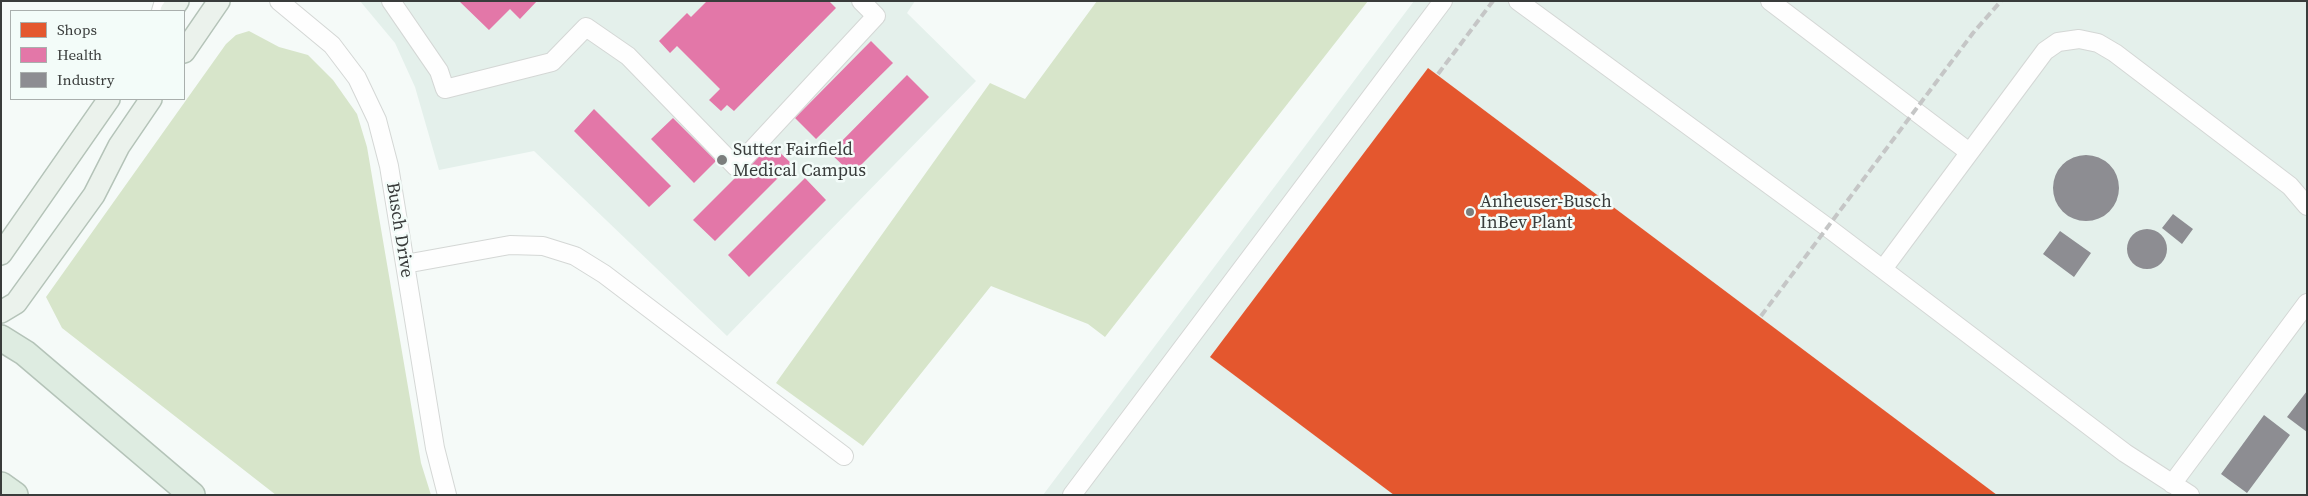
<!DOCTYPE html>
<html>
<head>
<meta charset="utf-8">
<style>
  body { margin:0 }
  #map { position:relative; width:2308px; height:496px; overflow:hidden; background:#f5faf8; font-family:"Source Serif 4",serif }
  canvas { display:block }
  .frame { position:absolute; inset:0; border:2px solid #393c3b; pointer-events:none }
  .legend { position:absolute; left:10px; top:10px; width:175px; height:90px; box-sizing:border-box; background:#f3fcf9; border:1px solid #a9afad; margin:0; padding:6px 9px; list-style:none; font-size:15px; color:#393c3b }
  .legend li { display:flex; align-items:center; gap:10px; height:25px }
  .legend b { width:25px; border:1px solid #a9afad }
</style>
</head>
<body>
<div id="map">
<canvas width="2308" height="496"></canvas>
<div class="frame"></div>
<ul class="legend">
<li><b style="height:14px;background:#e4572e"></b>Shops</li>
<li><b style="height:14px;background:#e377a8"></b>Health</li>
<li><b style="height:14px;background:#8d8d92"></b>Industry</li>
</ul>
</div>
<script>
const c = document.querySelector('canvas').getContext('2d');
c.lineJoin = 'round';
function fillPath(path, color) { c.fillStyle = color; c.fill(path, 'evenodd'); }
const shape = rows => new Path2D(rows.map(r => 'M' + r).join(''));
function trace(path, color, width, dash) { c.strokeStyle = color; c.lineWidth = width; c.lineCap = dash ? 'butt' : 'round'; c.setLineDash(dash || []); c.stroke(path); }
function drawText(font, color, halo, rows, align = 'center') {
  c.font = font + ' "Source Serif 4",serif'; c.lineWidth = 5; c.setLineDash([]); c.textBaseline = 'middle'; c.strokeStyle = halo; c.fillStyle = color; for (const [text, x, y, turn = 0] of rows) {
    c.save(); c.translate(x, y); c.rotate((+turn || 0) * Math.PI / 180); c.textAlign = isNaN(turn) ? turn : align; if (halo) c.strokeText(text, 0, 0); c.fillText(text, 0, 0); c.restore();
  }
}
fillPath(shape([
  [360,1,915,1,907,13,976,81,727,336,534,151,439,170,415,87,395,43],
  [1414,1,2307,1,2307,495,1043,495]
]), '#e4f0eb');
fillPath(shape([
  [1097,1,1368,1,1105,337,1088,324,991,286,863,446,776,383,990,83,1025,99],
  [249,31,279,47,308,55,333,80,357,114,367,147,421,463,431,495,276,495,62,328,46,297,226,44,236,35]
]), '#d7e5ca');
fillPath(shape([
  [1428,68,1997,495,1394,495,1210,357]
]), '#e4572e');
fillPath(shape([
  [459,1,537,1,520,19,510,9,489,30],
  [707,1,829,1,836,8,734,111,727,105,721,111,709,100,720,89,677,46,670,53,659,41,687,13,691,17],
  [871,41,893,63,816,139,795,118],
  [907,75,929,97,852,174,830,153],
  [594,109,671,186,649,207,574,131],
  [673,118,716,161,694,183,651,139],
  [770,143,792,164,715,241,693,220],
  [805,178,826,200,749,277,728,255]
]), '#e377a8');
fillPath(shape([
  '2053 188a33 33 0 1 1 66 0a33 33 0 1 1-66 0Z',
  [2173,214,2193,229,2182,244,2162,228],
  '2127 249a20 20 0 1 1 40 0a20 20 0 1 1-40 0Z',
  [2060,231,2091,253,2074,277,2043,254],
  [2307,391,2307,432,2287,417],
  [2264,415,2290,435,2247,493,2221,474]
]), '#8d8d92');
const minor = shape([
  [279,1,332,45,357,78,377,120,389,166,435,448,447,495],
  [391,1,439,71,445,89,552,62,586,27,628,56,736,167,876,16,861,1],
  [1518,1,1827,227,2125,453,2190,495],
  [1770,1,1969,152],
  [161,11,164,1],
  [405,264,510,245,543,246,575,256,604,274,844,456],
  [1883,269,2045,51,2058,42,2079,39,2098,43,2115,53,2290,186,2307,206],
  [2172,484,2307,303],
  [1072,495,1443,1]
]);
const major = shape([
  [171,11,178,1],
  [184,52,219,1],
  [1,254,109,99],
  [1,312,16,303,94,195,119,146,151,99]
]);
const highway = shape([
  [1,338,25,353,192,495],
  [1,485,15,495]
]);
trace(minor, '#d4d7d5', 20);
trace(major, '#b4c3b8', 24);
trace(highway, '#b4c3b8', 28);
trace(minor, '#fefefe', 18);
trace(major, '#ebf2ec', 21);
trace(highway, '#deece1', 25);
trace(shape([
  [1438,74,1493,1],
  [1761,316,1973,33,2001,1]
]), '#c5c6c6', 4, [8, 4]);
for (const [x, y, r, color] of [
  [722,160,6,"#7b7e7d"],
  [1470,212,5,"#7b7e7d"]
]) { const dot = new Path2D(); dot.arc(x, y, r, 0, 2 * Math.PI); c.fillStyle = color; c.fill(dot); trace(dot, '#f3fcf9', 2); }
drawText('18px', '#393c3b', '#f3fcf9', [
  ["Sutter Fairfield",733,150],
  ["Medical Campus",733,171],
  ["Anheuser-Busch",1480,202],
  ["InBev Plant",1480,223]
], 'left');
drawText('18px', '#393c3b', '#f3fcf9', [
  ["Busch Drive",399,230,81]
]);
</script>
</body>
</html>
